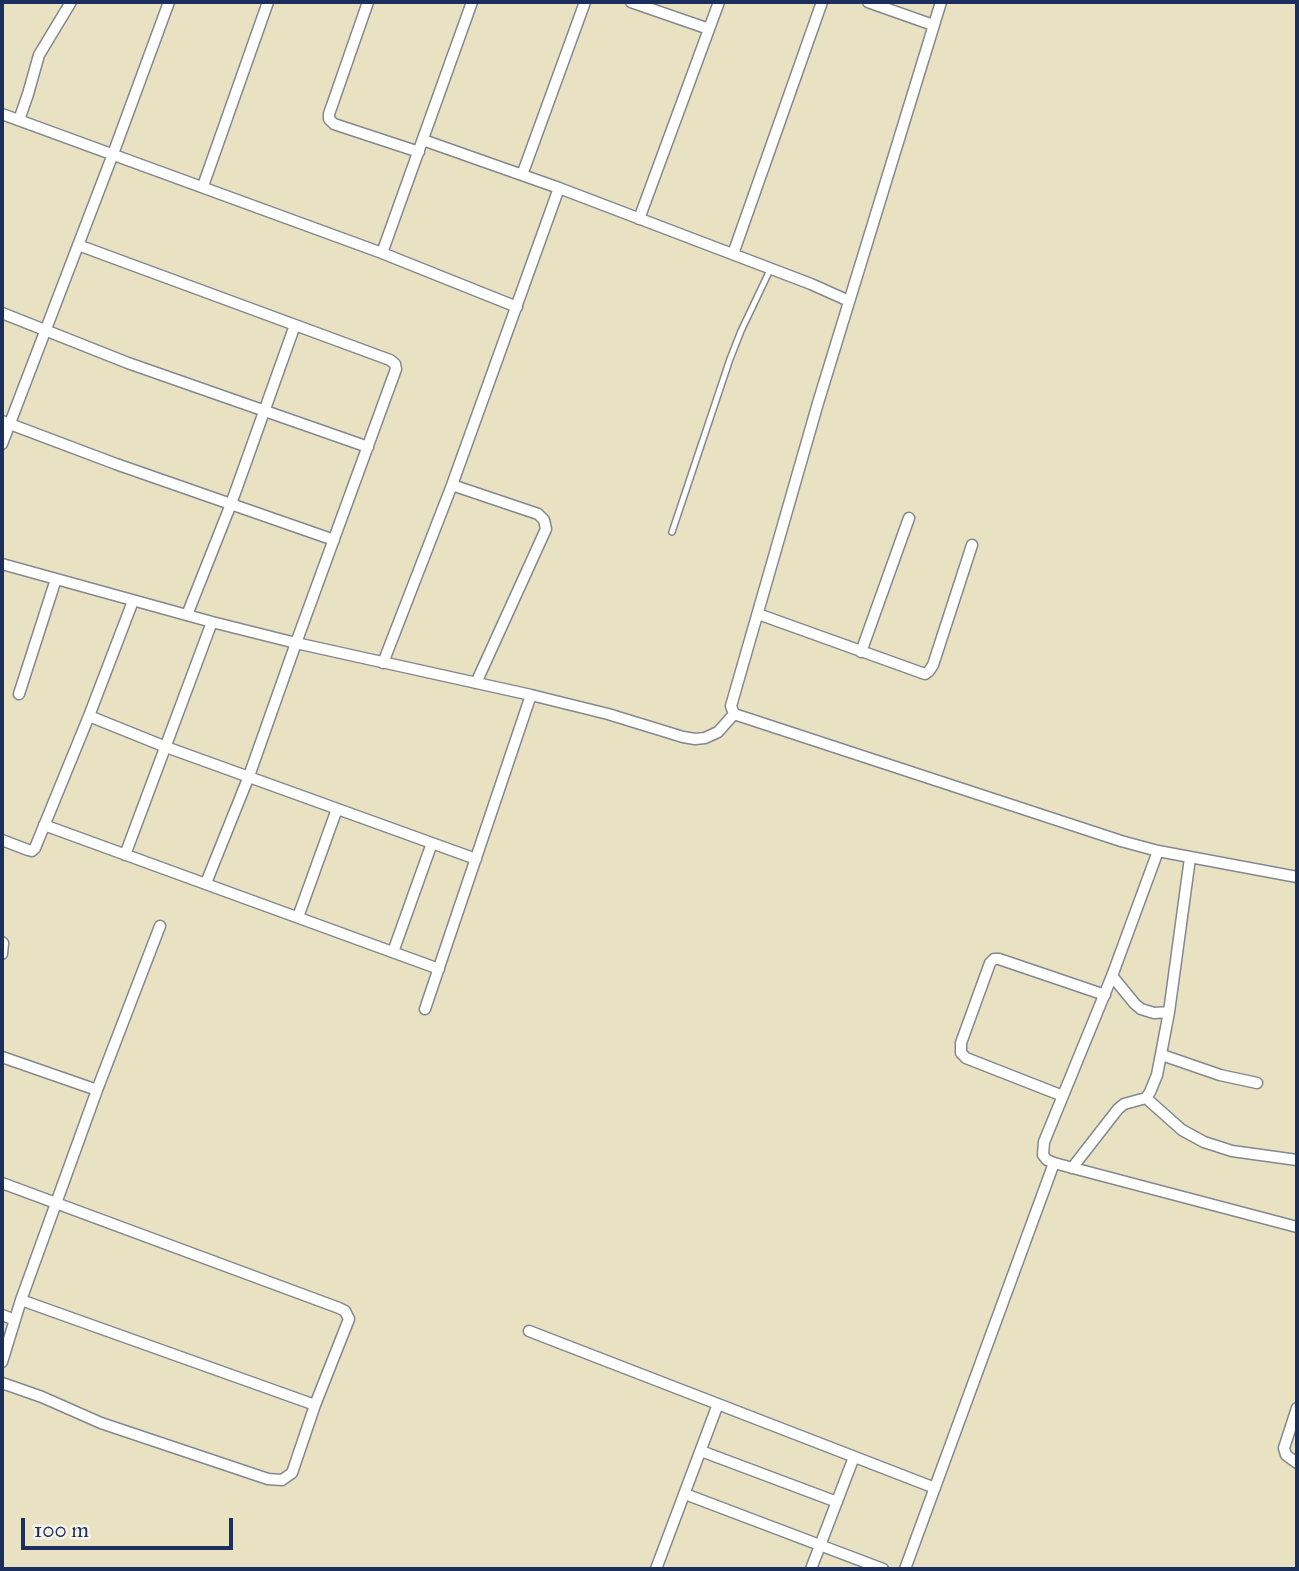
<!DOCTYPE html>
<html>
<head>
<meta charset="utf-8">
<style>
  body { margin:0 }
  #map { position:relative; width:1299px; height:1571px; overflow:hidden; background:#e9e2c2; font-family:"IM FELL Great Primer",serif }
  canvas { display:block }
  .frame { position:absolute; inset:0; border:4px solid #1b2f5e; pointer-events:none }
  .scale { position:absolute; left:21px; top:1518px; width:212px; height:32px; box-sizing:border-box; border:4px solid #1b2f5e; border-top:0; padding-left:9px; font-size:21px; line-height:24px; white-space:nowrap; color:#1b2f5e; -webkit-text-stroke:5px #f7f3e8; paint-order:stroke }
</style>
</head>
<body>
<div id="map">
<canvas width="1299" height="1571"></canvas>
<div class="frame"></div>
<div class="scale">100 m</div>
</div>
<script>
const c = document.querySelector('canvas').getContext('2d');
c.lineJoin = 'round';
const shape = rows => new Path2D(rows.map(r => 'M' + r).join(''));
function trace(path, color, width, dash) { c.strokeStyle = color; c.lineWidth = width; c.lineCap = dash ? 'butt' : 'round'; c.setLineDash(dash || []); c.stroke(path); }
const lane = shape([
  [672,532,730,359,741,331,770,270]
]);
const street = shape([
  [368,2,329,114,329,119,334,124,419,152],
  [631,2,709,29],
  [868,2,933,25],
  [2,114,382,253,517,307],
  [19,120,28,94,39,55,71,2],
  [423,140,559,188,811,284,849,301],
  [522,175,585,2],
  [203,186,268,2],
  [639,219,719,2],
  [78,245,390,360,395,364,396,369,296,643,249,776,206,883],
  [382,253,472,2],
  [733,254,822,2],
  [2,313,128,363,368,447],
  [2,421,116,464,334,540],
  [2,444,113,154,169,2],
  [452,485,538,514,544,520,546,529,476,683],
  [2,564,212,622,296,643,531,695,608,714,683,737,695,739,705,738,718,732,734,714],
  [758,614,925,674,929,671,933,665,972,545],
  [187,615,231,504,295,325],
  [861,652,909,518],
  [383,663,452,485,559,188],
  [19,694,56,579],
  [734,714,731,706,818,403,941,2],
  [734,714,1121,841,1158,851,1297,877],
  [89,716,166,747,476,859],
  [44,825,439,969],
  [2,840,28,850,32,851,35,848,89,716,133,601],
  [1158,851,1112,976,1044,1142,1043,1155,1047,1160,1054,1163,1297,1227],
  [125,855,212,622],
  [298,917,337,809],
  [2,942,3,943,2,954],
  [393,952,432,843],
  [1112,976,1135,1004,1141,1009,1154,1013,1169,1012],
  [425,1009,531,695],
  [1162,1055,1220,1075,1257,1083],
  [2,1057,97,1090],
  [1063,1096,966,1058,961,1053,961,1043,990,963,994,959,999,959,1105,995],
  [1146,1098,1182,1130,1204,1142,1232,1151,1297,1160],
  [1072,1168,1118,1109,1124,1104,1146,1098,1150,1092,1157,1075,1169,1012,1190,858],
  [2,1183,339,1308,345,1311,349,1319,315,1405,292,1473,282,1480,268,1479,101,1423,42,1397,2,1383],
  [21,1300,315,1405],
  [2,1315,15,1320],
  [529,1331,935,1488],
  [2,1362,21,1300,97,1090,160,926],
  [1297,1408,1284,1448,1286,1455,1297,1463],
  [701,1451,837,1502],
  [685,1494,883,1569],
  [656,1569,718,1404],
  [811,1569,854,1457],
  [905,1569,1054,1163]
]);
trace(lane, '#828890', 8);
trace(street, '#828890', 13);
trace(lane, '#fff', 5);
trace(street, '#fff', 10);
</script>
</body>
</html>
